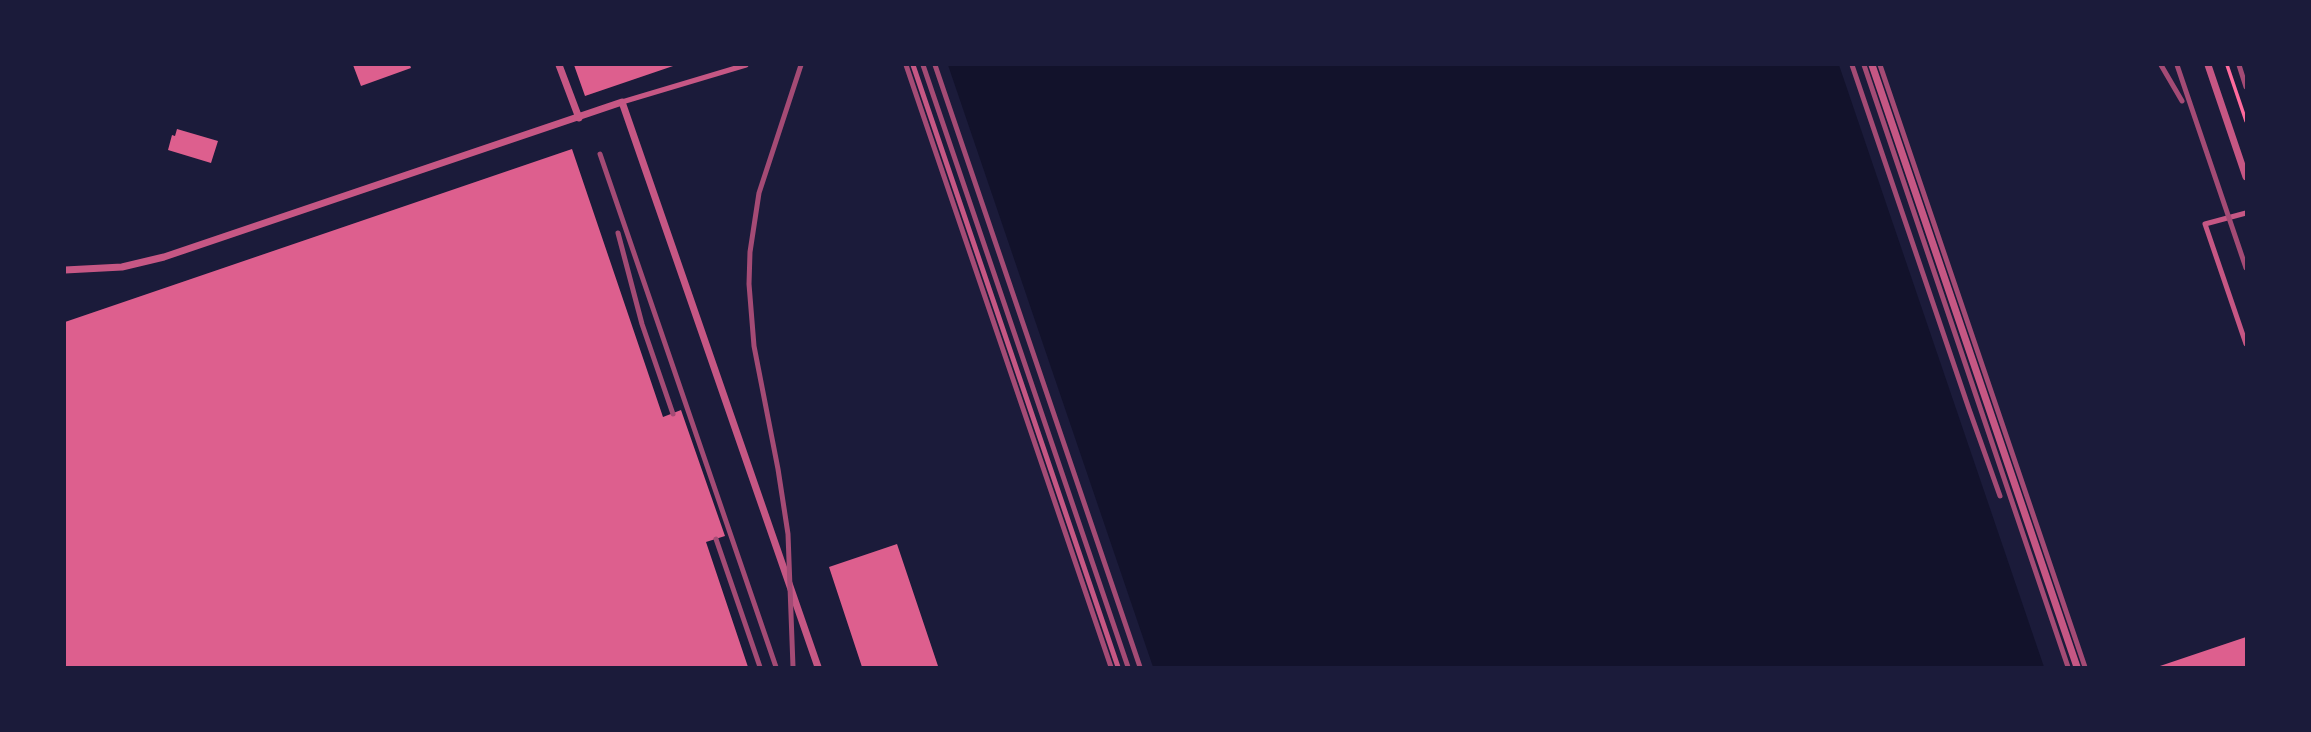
<!DOCTYPE html>
<html>
<head>
<meta charset="utf-8">
<style>
  body { margin:0 }
  #map { position:relative; width:2311px; height:732px; overflow:hidden; background:#1b1b3a; font-family:Poppins,sans-serif }
  canvas { display:block }
  .frame { position:absolute; inset:0; border:66px solid #1b1b3a; pointer-events:none }
</style>
</head>
<body>
<div id="map">
<canvas width="2311" height="732"></canvas>
<div class="frame"></div>
</div>
<script>
const c = document.querySelector('canvas').getContext('2d');
c.lineJoin = 'round';
function fillPath(path, color) { c.fillStyle = color; c.fill(path, 'evenodd'); }
const shape = rows => new Path2D(rows.map(r => 'M' + r).join(''));
function trace(path, color, width, dash) { c.strokeStyle = color; c.lineWidth = width; c.lineCap = dash ? 'butt' : 'round'; c.setLineDash(dash || []); c.stroke(path); }
fillPath(shape([
  [948,65,1839,65,2044,667,1153,667]
]), '#12122b');
fillPath(shape([
  [353,65,410,65,411,68,361,86],
  [574,65,676,65,585,96],
  [177,129,218,141,211,163,168,150,172,135,175,136],
  [572,149,663,417,681,410,725,536,706,542,748,667,65,667,65,322],
  [897,544,938,666,935,667,862,667,829,567],
  [2246,637,2246,667,2157,667]
]), '#dd5f8e');
trace(shape([
  [2227,65,2246,121]
]), '#ff6b9d', 3.5);
trace(shape([
  [913,65,1118,667],
  [622,102,746,65],
  [2246,213,2205,224,2246,344]
]), '#c65784', 5);
trace(shape([
  [559,65,579,118],
  [1872,65,2077,667],
  [2208,65,2246,177],
  [65,270,122,267,164,257,622,102,818,667]
]), '#c65784', 7);
trace(shape([
  [906,65,1111,667],
  [923,65,1128,667],
  [935,65,1140,667],
  [1852,65,1969,409,2000,496],
  [1864,65,2068,667],
  [1880,65,2085,667],
  [2161,65,2182,101],
  [2177,65,2246,268],
  [2239,65,2246,87],
  [600,154,776,667],
  [618,233,642,324,673,414],
  [716,539,760,667],
  [793,667,788,534,778,469,754,346,749,284,750,252,759,193,801,65]
]), '#a44b75', 5);
</script>
</body>
</html>
